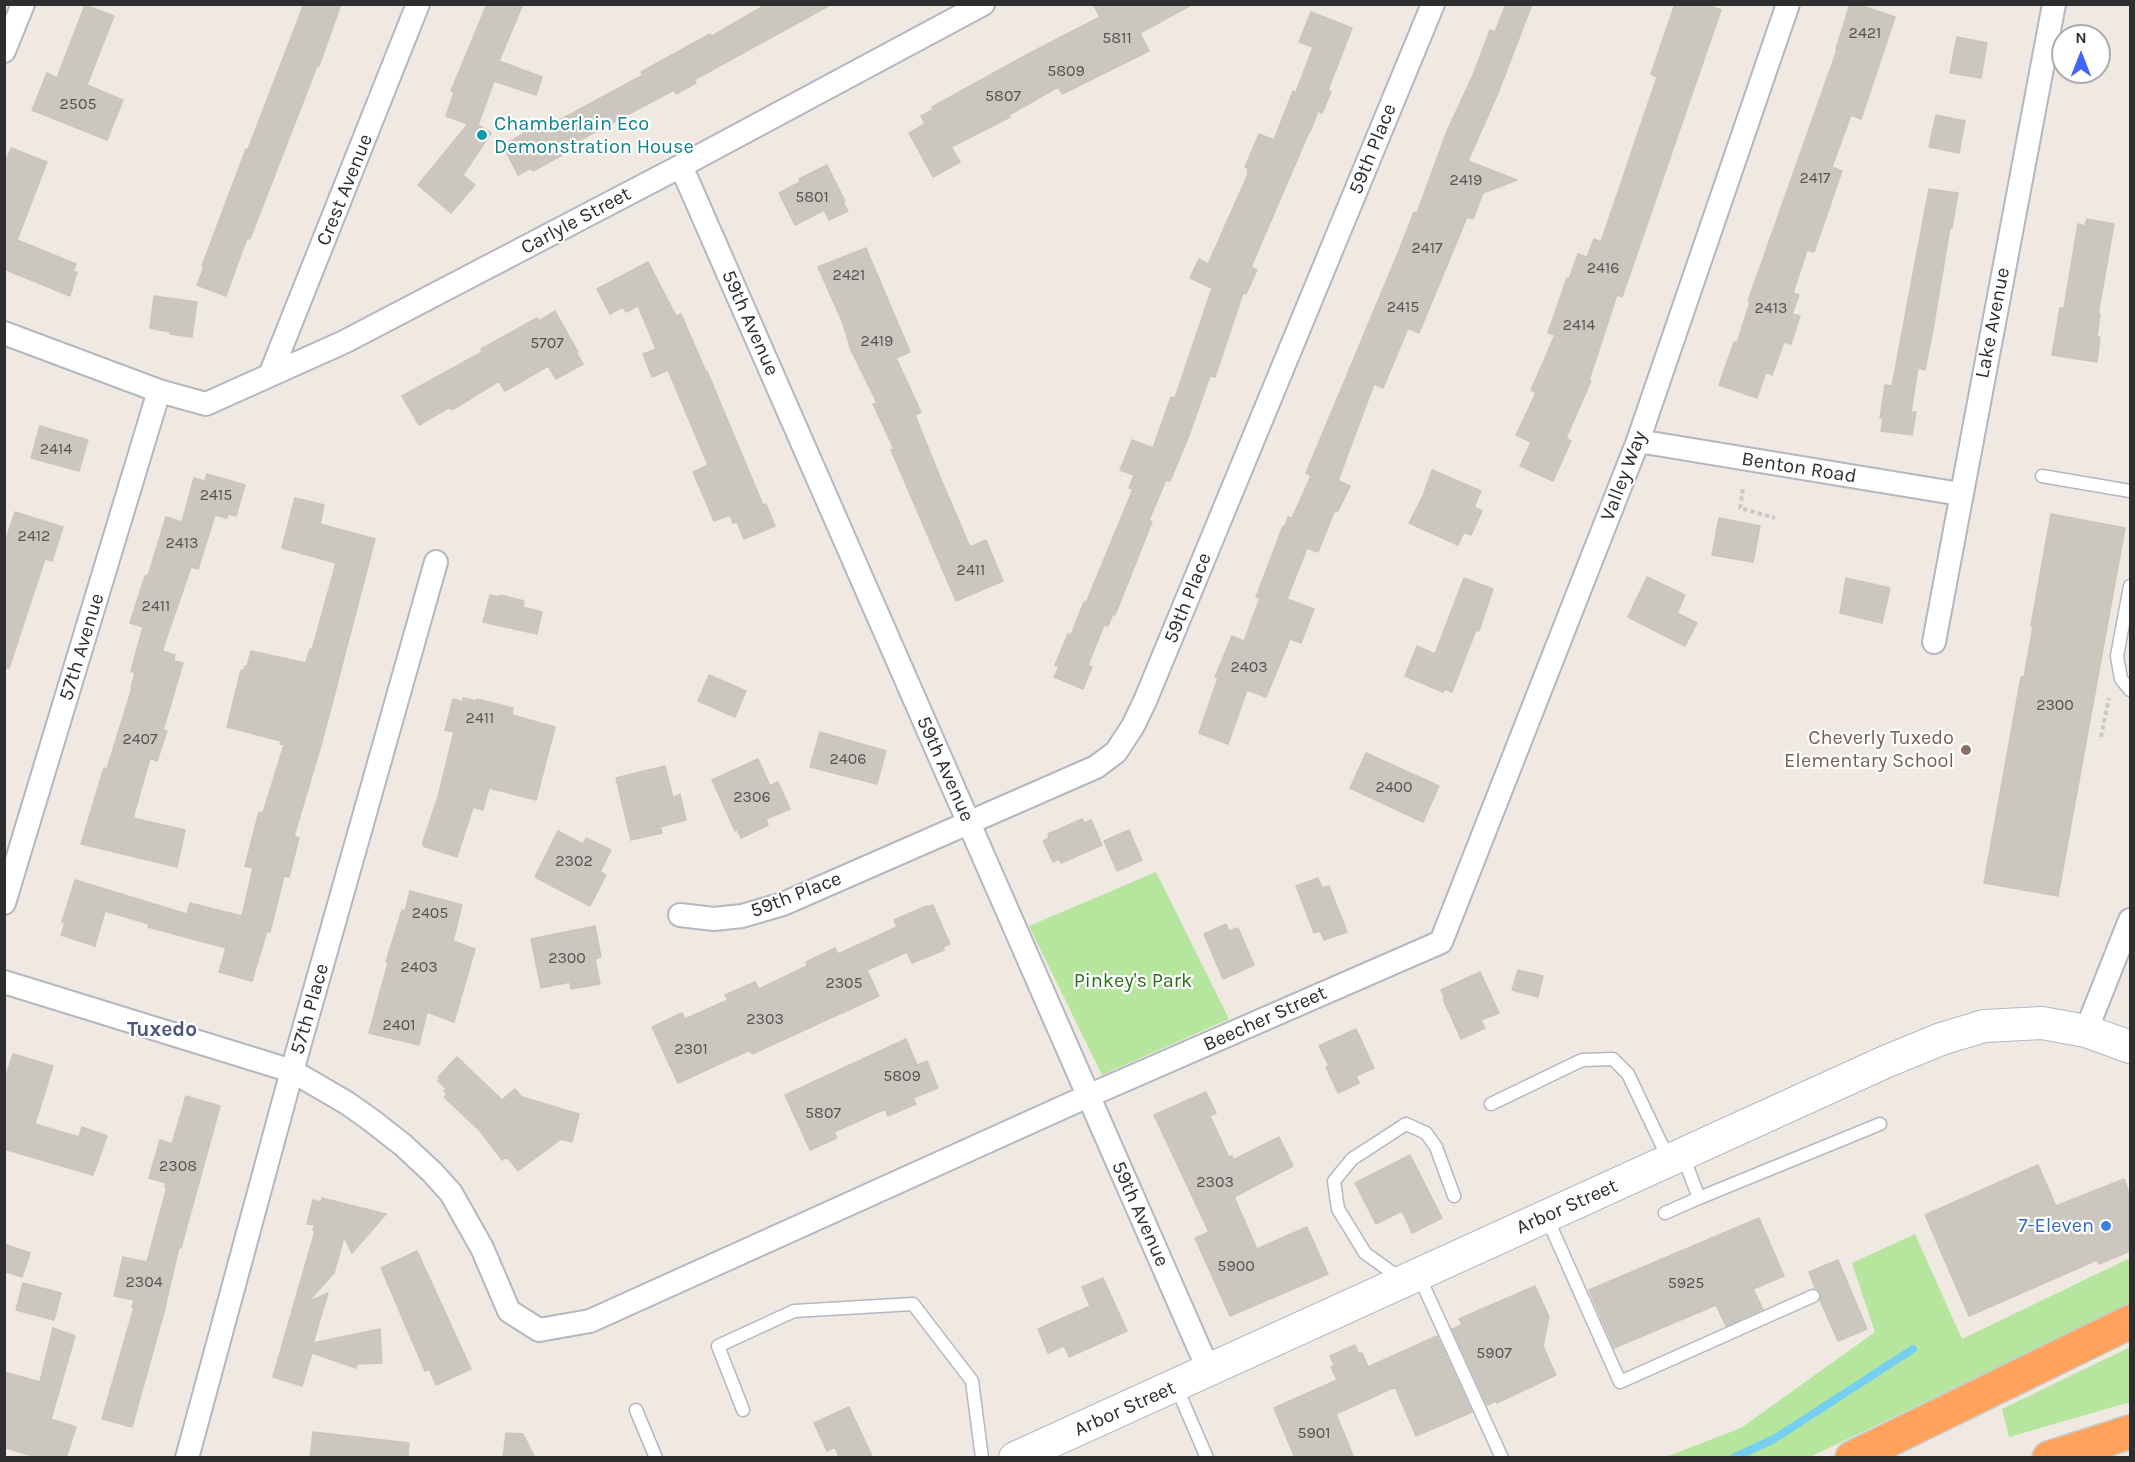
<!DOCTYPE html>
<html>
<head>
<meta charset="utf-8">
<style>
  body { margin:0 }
  #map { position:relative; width:2135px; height:1462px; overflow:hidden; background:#efe9e1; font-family:Karla,sans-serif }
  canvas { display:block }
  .frame { position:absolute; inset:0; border:6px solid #2e2e2e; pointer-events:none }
  .north { position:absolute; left:2051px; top:24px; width:60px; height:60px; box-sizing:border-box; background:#fff; border:2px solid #ababab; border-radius:50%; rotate:0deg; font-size:16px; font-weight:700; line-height:24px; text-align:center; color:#2e2e2e }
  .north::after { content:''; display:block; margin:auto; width:21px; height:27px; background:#4264fb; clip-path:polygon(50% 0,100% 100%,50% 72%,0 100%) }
</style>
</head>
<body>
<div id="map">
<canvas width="2135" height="1462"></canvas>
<div class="frame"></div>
<div class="north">N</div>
</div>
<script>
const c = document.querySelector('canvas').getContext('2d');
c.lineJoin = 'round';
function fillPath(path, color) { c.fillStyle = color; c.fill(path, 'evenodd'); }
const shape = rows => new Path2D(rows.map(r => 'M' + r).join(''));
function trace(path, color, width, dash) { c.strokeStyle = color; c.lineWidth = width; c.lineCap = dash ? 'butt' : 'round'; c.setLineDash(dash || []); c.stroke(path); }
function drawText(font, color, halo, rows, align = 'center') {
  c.font = font + ' Karla,sans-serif'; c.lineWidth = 4.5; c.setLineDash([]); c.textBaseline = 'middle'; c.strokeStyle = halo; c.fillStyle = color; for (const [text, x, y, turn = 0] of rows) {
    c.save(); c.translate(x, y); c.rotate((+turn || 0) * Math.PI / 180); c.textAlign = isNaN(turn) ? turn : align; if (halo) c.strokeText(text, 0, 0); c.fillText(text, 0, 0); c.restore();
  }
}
fillPath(shape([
  [1156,872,1229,1019,1102,1075,1029,926],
  [1915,1234,1962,1339,2130,1258,2130,1304,1810,1457,1663,1458,1741,1428,1875,1332,1852,1263],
  [2130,1347,2130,1402,2009,1437,2002,1409]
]), '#b6e59e');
trace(shape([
  [1733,1458,1774,1439,1913,1349]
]), '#75cff0', 8);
const building = shape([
  [304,4,341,4,319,66,317,66,250,239,247,238,226,296,197,285,204,267,202,266,246,149,248,149,304,4],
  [487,4,523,4,499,61,542,77,536,95,494,81,478,125,491,133,463,175,475,185,451,213,418,185,468,124,446,116,454,92,451,91,487,4],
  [767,4,832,4,694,80,696,83,676,94,674,90,569,146,571,150,533,171,531,168,518,175,503,146,552,116,556,122,643,75,641,72,710,34,712,36,767,4],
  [1093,4,1193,4,1140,33,1149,51,1062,94,1058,87,1009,115,1010,117,951,147,960,162,933,177,909,133,925,124,921,116,934,109,932,107,1028,54,1100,17,1093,4],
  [1506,4,1532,4,1498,93,1468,161,1517,180,1483,193,1473,219,1467,217,1419,333,1408,328,1383,388,1374,384,1339,478,1339,481,1350,486,1338,511,1334,512,1318,552,1307,548,1287,599,1314,609,1301,643,1290,639,1266,697,1247,690,1228,744,1199,733,1218,678,1215,677,1232,636,1244,641,1260,598,1256,597,1283,526,1285,526,1288,517,1292,518,1311,476,1306,473,1398,253,1414,212,1417,213,1447,131,1473,75,1490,30,1495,32,1506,4],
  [1675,4,1704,4,1721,10,1622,297,1617,295,1589,380,1591,381,1566,438,1571,441,1553,481,1520,466,1531,442,1516,435,1536,393,1531,390,1555,335,1548,333,1567,278,1569,279,1578,254,1587,257,1594,239,1601,242,1657,77,1651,74,1675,4],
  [1850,4,1857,4,1895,17,1861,119,1851,115,1832,167,1842,171,1814,252,1807,250,1793,293,1799,295,1792,314,1800,316,1791,344,1784,342,1772,375,1766,372,1757,398,1719,385,1734,342,1737,343,1750,302,1748,301,1837,50,1836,49,1850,4],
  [85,5,114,16,87,85,123,100,107,140,32,110,47,73,57,78,85,5],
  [1311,12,1352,28,1328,90,1331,92,1322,113,1318,111,1310,132,1309,132,1251,267,1257,270,1246,294,1243,293,1215,377,1210,376,1188,438,1170,481,1166,480,1149,520,1152,522,1115,615,1113,614,1108,626,1104,625,1088,665,1092,667,1083,689,1054,677,1059,667,1055,665,1068,634,1071,635,1084,602,1086,603,1133,489,1129,488,1134,475,1120,470,1132,440,1153,448,1171,397,1175,398,1212,288,1190,278,1199,259,1208,264,1249,172,1247,172,1248,168,1245,167,1259,134,1274,140,1293,91,1296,92,1313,47,1299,42,1311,12],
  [1957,37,1987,43,1981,78,1950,73,1957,37],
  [1936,115,1965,121,1959,153,1929,147,1936,115],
  [11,148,47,162,17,240,76,264,73,272,77,272,70,296,4,269,4,165,11,148],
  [827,165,845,201,843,202,848,211,829,220,824,210,795,225,779,193,800,182,799,179,827,165],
  [1929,189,1958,193,1952,228,1950,228,1932,335,1925,370,1918,368,1911,412,1916,412,1912,435,1881,431,1883,418,1880,418,1885,385,1892,386,1929,189],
  [2087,219,2114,224,2098,314,2100,314,2097,337,2100,337,2097,362,2052,355,2060,308,2064,308,2078,224,2085,226,2087,219],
  [866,248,910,352,896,358,921,412,915,415,940,477,970,547,986,540,1003,581,956,601,891,450,894,449,873,404,877,403,849,346,850,346,842,321,818,267,866,248],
  [648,262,676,316,681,314,706,372,707,371,763,505,766,504,775,526,744,539,737,522,733,523,730,515,714,521,693,472,708,465,668,370,652,377,643,354,656,349,638,306,626,312,623,307,610,314,597,289,648,262],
  [154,296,197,302,192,337,170,334,170,332,150,328,154,296],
  [555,311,578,352,576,352,583,364,556,379,548,366,505,391,499,381,452,410,450,407,419,425,402,396,482,352,481,349,537,318,539,321,555,311],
  [40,426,88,440,79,471,31,458,40,426],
  [1432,470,1481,491,1474,507,1482,511,1471,535,1464,532,1458,545,1409,523,1423,496,1432,470],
  [207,474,245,485,236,516,228,514,227,518,215,515,198,569,191,567,162,651,175,655,174,661,183,663,163,730,167,731,157,761,150,758,133,818,185,830,177,867,81,844,104,768,107,769,132,688,131,688,135,673,131,671,143,627,130,623,145,576,148,576,166,517,182,522,194,478,205,481,207,474],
  [295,498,324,505,320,524,375,539,322,742,294,836,299,838,289,877,284,876,270,932,267,931,252,981,219,972,226,948,148,927,149,924,105,911,95,946,61,935,65,923,62,922,75,880,187,914,190,903,242,916,253,868,245,866,259,812,263,813,284,745,280,744,281,741,227,727,241,670,244,670,245,666,247,667,251,651,306,663,310,649,312,650,336,563,282,548,295,498],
  [15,512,63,527,52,561,45,559,9,668,4,668,4,545,15,512],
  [2051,514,2125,528,2058,896,1984,883,2021,677,2024,677,2033,627,2031,626,2051,514],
  [1719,518,1760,526,1753,562,1712,555,1719,518],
  [1647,577,1685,595,1677,613,1697,623,1685,646,1628,617,1647,577],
  [1464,578,1493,589,1479,631,1476,630,1452,692,1445,689,1443,692,1405,676,1417,646,1435,654,1464,578],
  [1846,578,1890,588,1882,623,1840,613,1846,578],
  [490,595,500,597,500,595,524,601,523,607,542,612,537,634,483,622,490,595],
  [709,675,746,691,735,717,698,701,709,675],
  [463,698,477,701,477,699,513,708,512,715,555,727,536,800,489,788,483,810,473,807,457,857,423,846,423,842,438,797,454,732,445,730,453,699,463,702,463,698],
  [820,732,886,751,877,784,810,767,820,732],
  [1366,753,1439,786,1423,822,1350,788,1366,753],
  [758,759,770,786,778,782,790,809,766,819,768,825,741,838,737,829,735,831,712,780,758,759],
  [665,766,673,798,680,794,686,820,660,827,662,833,631,840,616,778,665,766],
  [1082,819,1084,823,1091,820,1102,845,1061,863,1059,859,1053,862,1043,841,1049,838,1048,834,1082,819],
  [1129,830,1142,860,1117,871,1104,841,1129,830],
  [558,831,583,844,586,838,611,850,600,872,606,875,590,906,535,877,558,831],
  [1318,878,1322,888,1329,886,1347,932,1324,940,1320,931,1314,933,1296,886,1318,878],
  [410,891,462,905,453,941,475,949,454,1022,427,1012,419,1045,369,1033,388,963,386,962,402,910,405,911,410,891],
  [933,905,950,944,943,947,944,950,912,963,907,952,867,970,879,996,752,1054,750,1050,678,1083,652,1027,682,1013,685,1019,728,1000,725,995,755,982,759,989,807,966,806,962,835,948,838,954,897,927,894,920,924,907,933,905],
  [1226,924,1229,931,1238,928,1254,965,1223,979,1204,934,1226,924],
  [595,926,601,957,595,959,600,984,571,989,570,982,541,988,531,939,595,926],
  [1518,970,1543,976,1538,997,1512,990,1518,970],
  [1480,972,1499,1013,1481,1020,1485,1028,1461,1039,1443,999,1445,999,1441,990,1480,972],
  [1356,1029,1374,1068,1356,1076,1359,1083,1338,1093,1326,1067,1329,1066,1319,1046,1356,1029],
  [906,1039,917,1065,927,1061,938,1088,913,1098,916,1104,888,1116,885,1109,834,1132,837,1138,810,1150,785,1095,906,1039],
  [13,1054,53,1066,35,1124,79,1137,82,1127,107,1136,93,1175,4,1149,4,1082,13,1054],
  [457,1057,502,1100,515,1089,522,1097,579,1114,572,1142,561,1139,518,1171,507,1157,502,1160,480,1131,444,1097,447,1094,444,1091,446,1089,438,1081,440,1079,438,1077,457,1057],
  [1206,1092,1216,1113,1210,1116,1229,1157,1232,1156,1233,1160,1279,1137,1293,1166,1234,1197,1257,1249,1307,1227,1328,1274,1230,1316,1195,1238,1209,1232,1154,1115,1206,1092],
  [186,1096,220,1106,181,1248,179,1247,164,1312,132,1427,102,1419,134,1307,132,1307,134,1300,114,1296,123,1257,147,1262,167,1187,165,1187,166,1183,149,1178,160,1140,172,1144,186,1096],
  [1410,1155,1442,1218,1412,1233,1402,1211,1376,1224,1355,1183,1410,1155],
  [2038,1165,2056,1206,2124,1179,2130,1195,2130,1251,2099,1264,2097,1260,1969,1316,1925,1215,2038,1165],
  [322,1198,386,1214,352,1253,344,1237,334,1273,308,1302,328,1293,313,1343,380,1329,382,1363,357,1364,356,1368,312,1353,302,1386,273,1377,315,1231,313,1230,315,1225,307,1224,313,1200,321,1202,322,1198],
  [1759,1218,1784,1276,1753,1289,1763,1309,1726,1326,1716,1305,1614,1348,1589,1290,1759,1218],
  [4,1244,30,1253,22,1277,4,1271,4,1244],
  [417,1251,471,1369,436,1385,429,1369,425,1371,381,1268,417,1251],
  [1838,1260,1867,1329,1838,1341,1820,1300,1821,1293,1815,1288,1809,1272,1838,1260],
  [1103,1278,1127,1331,1069,1357,1064,1346,1048,1353,1038,1329,1090,1306,1082,1287,1103,1278],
  [23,1283,61,1293,54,1320,16,1310,23,1283],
  [1535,1286,1549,1317,1543,1346,1556,1375,1497,1403,1496,1401,1487,1405,1452,1329,1462,1325,1459,1319,1535,1286],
  [53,1328,75,1336,51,1419,76,1427,66,1458,38,1458,4,1447,4,1372,40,1382,53,1328],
  [1437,1336,1472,1412,1416,1436,1395,1387,1336,1414,1354,1458,1295,1458,1274,1408,1337,1380,1331,1367,1334,1365,1330,1356,1355,1345,1359,1354,1362,1353,1368,1367,1437,1336],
  [849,1407,873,1458,839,1458,835,1447,827,1451,814,1423,849,1407],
  [313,1432,409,1443,408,1458,310,1458,313,1432],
  [506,1433,523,1434,535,1458,503,1458,506,1433]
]);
fillPath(building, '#cbc7bf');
trace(building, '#cbc5ba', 1.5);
const service = shape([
  [2042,476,2130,491],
  [2130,586,2117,656,2121,679,2130,690],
  [1491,1104,1582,1060,1613,1059,1628,1074,1669,1160],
  [1683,1156,1699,1198,1880,1124],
  [1665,1213,1699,1198],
  [1547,1218,1620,1382,1813,1296],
  [1419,1276,1502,1458],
  [1401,1279,1365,1253,1338,1209,1334,1181,1352,1159,1406,1124,1426,1133,1436,1147,1454,1196],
  [1176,1386,1207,1458],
  [636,1410,656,1458],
  [743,1410,718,1346,794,1311,913,1304,972,1381,982,1458]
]);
const minor = shape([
  [4,51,23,4],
  [681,166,1209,1371],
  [4,333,159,391,206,404,344,342,681,166,983,4],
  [270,375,418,4],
  [1638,441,1960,494],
  [1934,642,2054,4],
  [4,903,159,391],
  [680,915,714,919,742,916,783,904,1096,767,1116,752,1133,726,1145,701,1433,4],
  [4,982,292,1071,347,1103,371,1120,403,1145,432,1172,451,1193,482,1248,509,1311,539,1330,590,1321,1088,1096,1441,942,1638,441,1788,4],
  [2086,1031,2130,920],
  [187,1458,292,1071,436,562]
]);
const secondary = shape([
  [1015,1458,1885,1062,1941,1039,1984,1026,2042,1023,2086,1031,2130,1047]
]);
const motorway = shape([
  [1852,1458,2130,1322],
  [2049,1458,2130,1432]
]);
trace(service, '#b4b7c1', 15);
trace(minor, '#b4b7c1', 26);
trace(secondary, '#b4b7c1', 34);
trace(motorway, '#c9c9c9', 36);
trace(shape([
  [1743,489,1740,508,1775,518],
  [2101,737,2109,698]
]), '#c9c9c9', 4, [4.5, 3]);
trace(service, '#fff', 12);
trace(minor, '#fff', 22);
trace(secondary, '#fff', 32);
trace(motorway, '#ffa35c', 33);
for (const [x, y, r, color] of [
  [482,135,6,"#0f9aa8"],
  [1966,750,6,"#8d6e63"],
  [2106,1226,6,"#3f7fe0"]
]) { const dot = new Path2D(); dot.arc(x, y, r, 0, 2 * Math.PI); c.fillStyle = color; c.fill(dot); trace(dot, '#fff', 2); }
drawText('16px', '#555452', null, [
  ["2421",1865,33],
  ["5811",1117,38],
  ["5809",1066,71],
  ["5807",1003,96],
  ["2505",78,104],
  ["2417",1815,178],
  ["2419",1466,180],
  ["5801",812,197],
  ["2417",1427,248],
  ["2416",1603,268],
  ["2421",849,275],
  ["2415",1403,307],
  ["2413",1771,308],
  ["2414",1579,325],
  ["2419",877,341],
  ["5707",547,343],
  ["2414",56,449],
  ["2415",216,495],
  ["2412",34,536],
  ["2413",182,543],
  ["2411",971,570],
  ["2411",156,606],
  ["2403",1249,667],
  ["2300",2055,705],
  ["2411",480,718],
  ["2407",140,739],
  ["2406",848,759],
  ["2400",1394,787],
  ["2306",752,797],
  ["2302",574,861],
  ["2405",430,913],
  ["2300",567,958],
  ["2403",419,967],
  ["2305",844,983],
  ["2303",765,1019],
  ["2401",399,1025],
  ["2301",691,1049],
  ["5809",902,1076],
  ["5807",823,1113],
  ["2308",178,1166],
  ["2303",1215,1182],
  ["5900",1236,1266],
  ["2304",144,1282],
  ["5925",1686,1283],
  ["5907",1494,1353],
  ["5901",1314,1433]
]);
drawText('20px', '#0d838f', '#fff', [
  ["Chamberlain Eco",494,124],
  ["Demonstration House",494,147]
], 'left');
drawText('20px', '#2e2e2e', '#fff', [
  ["59th Place",1373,149,-68],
  ["Crest Avenue",345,190,-68],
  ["Carlyle Street",576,221,-28],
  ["59th Avenue",750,323,66],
  ["Lake Avenue",1993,323,-79],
  ["Benton Road",1799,468,9],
  ["Valley Way",1624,476,-69],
  ["59th Place",1188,598,-68],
  ["57th Avenue",82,647,-73],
  ["59th Avenue",945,769,66],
  ["59th Place",796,895,-21],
  ["57th Place",310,1009,-74],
  ["Beecher Street",1265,1019,-24],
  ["Arbor Street",1567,1207,-24],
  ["59th Avenue",1140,1214,66],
  ["Arbor Street",1125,1409,-24]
]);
drawText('20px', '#785e54', '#fff', [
  ["Cheverly Tuxedo",1954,738],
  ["Elementary School",1954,761]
], 'right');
drawText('20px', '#2c6e1b', '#fff', [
  ["Pinkey's Park",1133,981]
]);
drawText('20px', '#366cbe', '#fff', [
  ["7-Eleven",2094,1226]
], 'right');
drawText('bold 21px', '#4d5680', '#fff', [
  ["Tuxedo",162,1030]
]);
</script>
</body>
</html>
